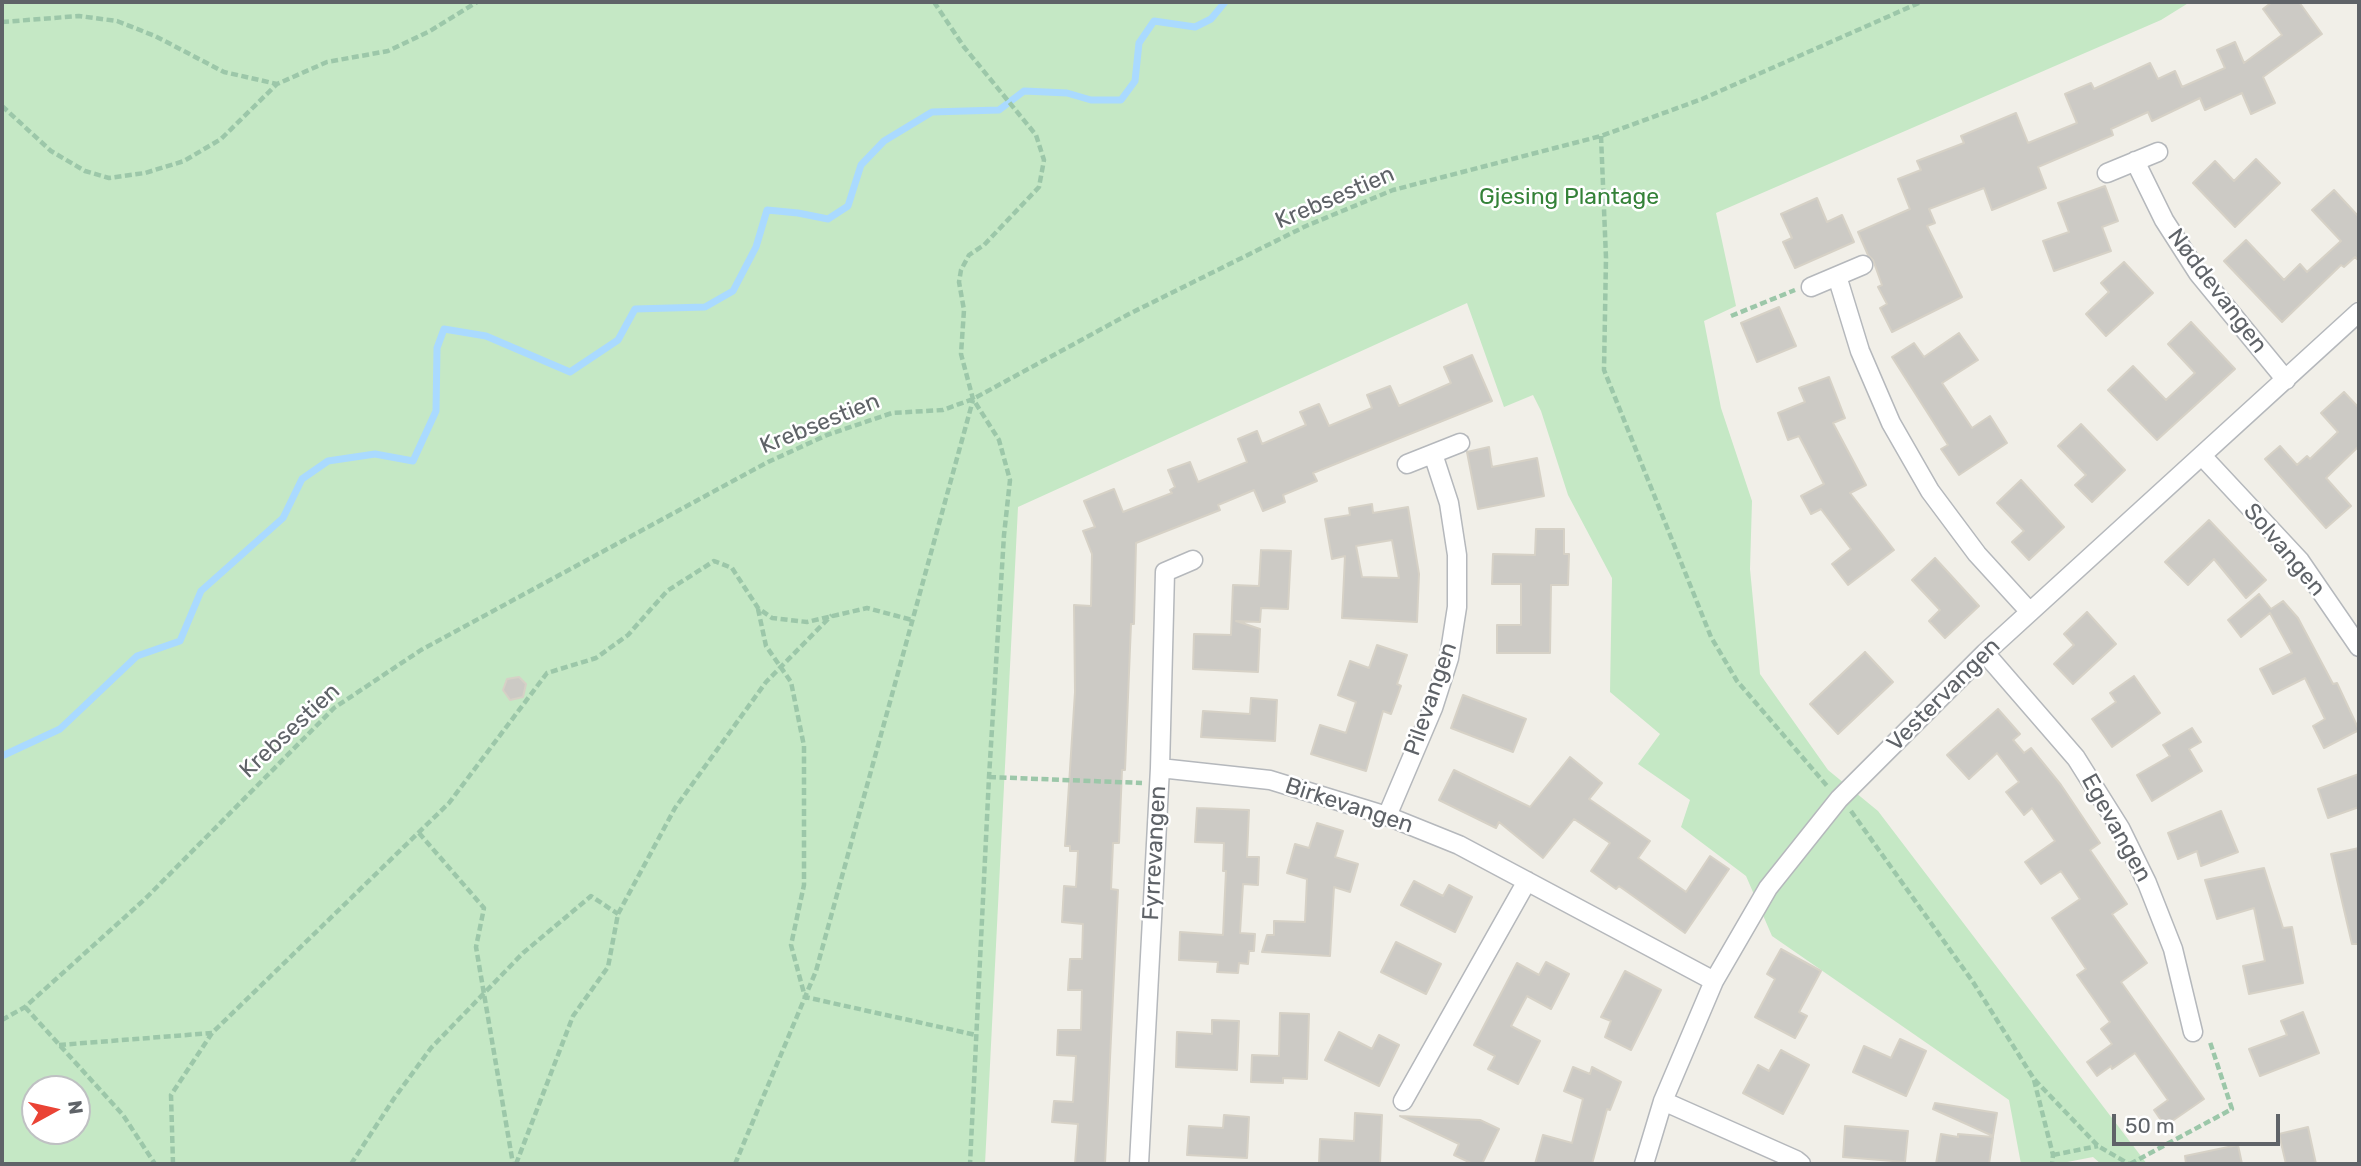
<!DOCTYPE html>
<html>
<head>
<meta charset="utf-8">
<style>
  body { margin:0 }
  #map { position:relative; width:2361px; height:1166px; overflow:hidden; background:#f1efe8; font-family:Rubik,sans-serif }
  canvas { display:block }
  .frame { position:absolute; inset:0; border:4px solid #5f6368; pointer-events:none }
  .north { position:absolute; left:21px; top:1075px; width:70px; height:70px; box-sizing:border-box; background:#fff; border:2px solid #bfc1c3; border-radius:50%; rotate:82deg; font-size:19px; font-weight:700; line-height:28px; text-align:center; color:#5f6368 }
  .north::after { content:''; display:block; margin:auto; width:24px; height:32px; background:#ea4335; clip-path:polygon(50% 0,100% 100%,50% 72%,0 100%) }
  .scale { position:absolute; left:2112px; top:1114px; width:168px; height:32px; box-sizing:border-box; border:4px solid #5f6368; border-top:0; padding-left:9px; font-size:21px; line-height:24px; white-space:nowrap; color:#5f6368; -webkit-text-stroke:5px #fff; paint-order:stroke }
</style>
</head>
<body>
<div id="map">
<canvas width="2361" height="1166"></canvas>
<div class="frame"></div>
<div class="north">N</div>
<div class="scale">50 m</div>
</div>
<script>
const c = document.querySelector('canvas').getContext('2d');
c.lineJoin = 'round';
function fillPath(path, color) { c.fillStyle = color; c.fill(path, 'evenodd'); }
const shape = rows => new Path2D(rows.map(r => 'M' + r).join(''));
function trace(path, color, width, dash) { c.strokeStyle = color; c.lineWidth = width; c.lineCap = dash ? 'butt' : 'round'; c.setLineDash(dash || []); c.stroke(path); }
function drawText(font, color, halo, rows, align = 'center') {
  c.font = font + ' Rubik,sans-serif'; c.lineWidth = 5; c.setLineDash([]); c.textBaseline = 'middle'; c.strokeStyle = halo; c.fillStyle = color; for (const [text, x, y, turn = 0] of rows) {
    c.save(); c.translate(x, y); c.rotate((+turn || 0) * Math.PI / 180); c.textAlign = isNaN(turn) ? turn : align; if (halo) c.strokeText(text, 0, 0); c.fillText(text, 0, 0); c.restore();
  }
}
fillPath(shape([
  [2,2,2190,2,2161,20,1716,213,1736,306,1704,321,1721,408,1752,501,1750,569,1760,674,1828,770,1878,811,2147,1164,2101,1164,2093,1157,2057,1164,2021,1164,2009,1100,1772,936,1746,876,1681,827,1690,800,1638,764,1660,734,1610,692,1612,578,1568,495,1541,411,1533,395,1504,407,1467,303,1018,507,985,1164,2,1164],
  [35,1089,77,1089,77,1131,35,1131]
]), '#c5e8c5');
trace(shape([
  [2,756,60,729,137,656,180,641,201,591,283,518,302,479,328,461,375,454,413,461,436,411,437,348,444,329,486,336,570,372,618,340,635,309,705,307,733,291,756,247,767,210,798,213,828,219,848,206,861,165,884,141,932,112,999,110,1024,91,1067,93,1091,100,1121,100,1135,81,1139,43,1154,21,1195,27,1211,19,1225,2]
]), '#aadaff', 7);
const building = shape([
  [2272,2,2299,2,2322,34,2263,77,2275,103,2251,114,2242,93,2205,110,2200,98,2152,121,2148,112,2111,129,2113,135,2038,167,2046,188,1992,210,1984,188,1929,209,1935,223,1927,226,1962,297,1892,332,1880,308,1887,304,1878,287,1882,285,1873,260,1868,255,1858,232,1910,209,1898,179,1921,170,1917,161,1964,143,1961,136,2016,113,2028,143,2077,123,2065,94,2091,83,2094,89,2150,63,2158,79,2175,71,2182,87,2225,68,2217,50,2235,42,2244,63,2282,35,2263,9,2272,2],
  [2256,159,2280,183,2235,227,2193,183,2215,161,2234,181,2256,159],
  [2105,186,2118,221,2102,227,2111,251,2054,271,2043,241,2069,232,2058,203,2105,186],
  [2334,190,2359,217,2359,261,2355,257,2344,267,2341,265,2282,322,2224,261,2246,240,2284,280,2300,264,2307,272,2341,241,2312,210,2334,190],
  [1817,198,1827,222,1842,215,1854,242,1795,268,1783,242,1792,238,1781,214,1817,198],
  [2124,262,2153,293,2106,336,2086,314,2109,292,2101,283,2124,262],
  [1779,307,1796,346,1757,362,1741,323,1779,307],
  [2191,322,2235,369,2157,440,2108,390,2133,366,2166,400,2195,373,2168,344,2191,322],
  [1959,333,1978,360,1942,383,1972,428,1990,416,2007,443,1959,475,1941,449,1948,445,1892,357,1914,343,1924,357,1959,333],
  [1472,355,1492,401,1313,473,1317,481,1283,495,1285,502,1263,511,1254,490,1218,505,1220,510,1136,543,1134,624,1131,624,1125,770,1122,770,1119,843,1113,843,1111,889,1118,890,1105,1164,1075,1164,1078,1124,1052,1122,1054,1101,1073,1102,1076,1056,1057,1055,1058,1030,1081,1030,1082,990,1068,990,1070,959,1082,959,1083,924,1062,922,1064,886,1076,887,1078,851,1070,851,1070,846,1065,846,1075,692,1074,605,1091,606,1092,554,1083,531,1095,527,1084,501,1114,489,1123,512,1172,493,1170,490,1175,487,1168,470,1190,462,1198,482,1247,462,1238,439,1257,431,1262,444,1306,425,1300,412,1319,404,1329,426,1372,408,1367,395,1390,386,1399,406,1451,383,1444,367,1472,355],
  [1829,377,1845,418,1833,423,1866,485,1850,493,1894,550,1848,585,1832,564,1851,549,1821,509,1811,514,1801,496,1824,484,1799,436,1788,440,1778,413,1805,402,1799,388,1829,377],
  [2344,392,2359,408,2359,446,2326,478,2351,506,2326,528,2265,459,2280,446,2297,465,2307,456,2310,459,2338,432,2321,413,2344,392],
  [2081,424,2125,470,2092,502,2075,485,2086,475,2058,446,2081,424],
  [1489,447,1492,467,1537,458,1544,496,1478,509,1467,452,1489,447],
  [2021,480,2064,527,2029,560,2012,542,2024,531,1997,503,2021,480],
  [1372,504,1373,513,1408,507,1419,574,1417,622,1342,618,1345,556,1332,559,1325,519,1350,515,1349,508,1372,504],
  [1392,540,1399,578,1362,577,1356,546,1392,540],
  [2209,520,2266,580,2246,598,2214,559,2188,585,2165,562,2209,520],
  [1536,529,1564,529,1564,554,1569,554,1568,585,1551,585,1550,653,1497,653,1497,625,1521,625,1521,584,1492,584,1493,554,1535,555,1536,529],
  [1261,550,1291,551,1288,609,1261,608,1260,622,1236,621,1260,629,1258,672,1193,669,1194,634,1231,635,1233,585,1259,586,1261,550],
  [1935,558,1979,606,1945,638,1929,621,1940,610,1912,580,1935,558],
  [2259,594,2271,609,2283,601,2298,618,2333,684,2337,683,2359,730,2324,748,2313,726,2325,719,2305,678,2273,694,2260,669,2292,653,2270,613,2241,637,2228,620,2259,594],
  [2087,612,2116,644,2073,684,2054,664,2074,645,2064,634,2087,612],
  [1377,645,1407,655,1397,684,1401,686,1391,714,1383,711,1366,771,1311,754,1320,725,1346,733,1356,702,1338,695,1350,661,1369,668,1377,645],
  [1865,652,1893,682,1838,734,1810,704,1865,652],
  [2134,676,2160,713,2112,747,2092,719,2116,702,2110,693,2134,676],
  [519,677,526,684,523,697,510,700,503,690,507,679,519,677],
  [1463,695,1526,719,1513,752,1451,728,1463,695],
  [1251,698,1277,700,1275,741,1201,737,1203,711,1250,714,1251,698],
  [1998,709,2020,734,2013,740,2024,753,2031,748,2061,785,2100,843,2090,850,2127,904,2112,914,2147,963,2121,982,2204,1099,2165,1126,2154,1110,2168,1100,2135,1053,2112,1069,2111,1066,2097,1076,2087,1062,2112,1044,2101,1029,2110,1022,2077,975,2086,969,2052,918,2080,899,2061,871,2041,884,2025,862,2055,841,2032,808,2024,815,2006,792,2019,782,1997,753,1969,779,1947,755,1998,709],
  [2192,728,2201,742,2189,749,2202,771,2152,801,2137,775,2170,756,2163,745,2192,728],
  [1570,757,1602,783,1589,799,1650,841,1638,858,1686,892,1710,856,1729,869,1685,933,1619,886,1616,889,1591,871,1610,843,1574,819,1543,858,1499,822,1496,828,1439,800,1454,770,1530,807,1570,757],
  [2359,774,2359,807,2328,818,2318,789,2359,774],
  [1197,808,1249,810,1247,857,1259,857,1258,885,1243,884,1240,933,1255,934,1254,951,1249,951,1248,964,1239,963,1238,973,1217,972,1218,962,1179,960,1180,932,1223,935,1226,871,1223,871,1224,843,1195,842,1197,808],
  [2221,811,2238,852,2201,866,2197,851,2178,859,2168,833,2221,811],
  [1317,823,1343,831,1335,857,1358,864,1350,892,1334,887,1330,956,1262,952,1267,935,1274,935,1274,921,1305,922,1307,879,1287,873,1295,844,1309,848,1317,823],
  [2359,848,2359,944,2352,944,2331,854,2359,848],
  [2264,868,2283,928,2292,927,2303,983,2249,994,2243,966,2265,961,2254,908,2217,919,2205,880,2264,868],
  [1414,881,1443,896,1449,885,1472,897,1455,932,1401,905,1414,881],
  [1396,942,1441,964,1426,994,1381,972,1396,942],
  [1781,949,1821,971,1799,1012,1807,1016,1795,1038,1755,1017,1775,979,1767,974,1781,949],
  [1546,962,1569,974,1551,1009,1527,996,1511,1026,1540,1041,1518,1084,1488,1069,1495,1056,1474,1045,1517,963,1539,975,1546,962],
  [1625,971,1661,990,1631,1050,1605,1037,1611,1021,1601,1017,1625,971],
  [2303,1012,2319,1053,2260,1076,2249,1049,2287,1035,2281,1021,2303,1012],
  [1280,1013,1309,1014,1307,1079,1283,1078,1283,1083,1251,1082,1252,1055,1279,1056,1280,1013],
  [1212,1020,1239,1021,1237,1070,1176,1067,1177,1032,1212,1034,1212,1020],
  [1339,1032,1372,1049,1379,1035,1399,1045,1379,1086,1325,1060,1339,1032],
  [1900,1039,1926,1051,1906,1096,1853,1072,1864,1046,1891,1058,1900,1039],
  [1781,1050,1809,1065,1783,1114,1743,1093,1758,1065,1769,1071,1781,1050],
  [1573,1067,1590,1074,1592,1067,1621,1082,1610,1110,1607,1109,1592,1164,1535,1164,1543,1135,1572,1143,1583,1099,1564,1091,1573,1067],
  [1935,1103,1997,1113,1993,1136,1933,1109,1935,1103],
  [1355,1113,1382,1115,1380,1164,1319,1164,1320,1139,1354,1141,1355,1113],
  [1224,1115,1249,1117,1247,1158,1187,1155,1189,1126,1223,1128,1224,1115],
  [1400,1116,1480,1120,1499,1129,1482,1164,1473,1164,1454,1155,1459,1144,1400,1116],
  [1845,1126,1908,1131,1905,1162,1843,1157,1845,1126],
  [2308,1127,2316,1164,2286,1164,2279,1134,2308,1127],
  [1941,1134,1958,1137,1958,1134,1993,1137,1989,1164,1936,1164,1941,1134],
  [2238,1145,2242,1164,2186,1164,2185,1156,2238,1145]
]);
fillPath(building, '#cccac5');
trace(building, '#d6d1c6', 2);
const minor = shape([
  [2135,161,2164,220,2198,273,2286,380],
  [2107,173,2158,152],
  [1837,276,1860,351,1891,423,1930,491,1977,554,2030,612],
  [1811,287,1863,265],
  [2203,457,2300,561,2359,647],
  [1407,464,1460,443],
  [1985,653,2076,758,2120,828,2147,883,2173,949,2193,1032],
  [1160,768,1270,780,1387,816,1459,845,1714,981],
  [1387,816,1433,708,1449,658,1457,607,1457,555,1449,503,1433,454],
  [1403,1101,1527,881],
  [1663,1101,1796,1160,1801,1164],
  [1139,1164,1160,768,1165,572,1193,560],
  [1644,1164,1663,1101,1714,981,1768,888,1839,799,1985,653,2359,312]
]);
trace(minor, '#b5b8bc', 21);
trace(shape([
  [934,2,964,47,1036,135,1044,160,1039,187,984,245,969,255,961,270,959,282,964,310,961,354,973,399,999,440,1010,480,1004,535,989,777,970,1164],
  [2,22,79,16,117,21,155,36,224,72,277,84],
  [2,106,51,151,85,171,109,178,145,173,184,161,221,139,277,84,327,62,388,51,430,31,477,2],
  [1601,136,1606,258,1604,370,1711,637,1737,681,1828,787],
  [1731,316,1795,290],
  [758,609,766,646,791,682,804,746,804,885,791,945,805,997,976,1035],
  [989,777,1142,783],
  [1851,811,1973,982,2034,1079,2098,1146,2129,1164],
  [419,833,484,908,476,947,513,1164],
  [25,1007,123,1115,155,1164],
  [2,1020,25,1007,145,899,334,708,421,650,768,462,827,435,892,413,943,410,973,399,1129,314,1306,226,1393,190,1601,136,1702,99,1921,2],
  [59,1045,212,1033],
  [2034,1080,2053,1155,2052,1164],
  [2053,1155,2098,1146],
  [173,1164,171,1095,212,1033,449,803,547,673,596,658,628,635,667,591,714,561,732,568,758,608,772,618,807,622,867,608,912,620],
  [351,1164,395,1097,431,1048,523,953,591,896,618,914],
  [516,1164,573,1016,608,967,618,914,675,808,766,682,832,615],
  [735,1164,816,971,973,400],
  [2130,1164,2232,1109,2210,1042]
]), '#9cc7a9', 4.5, [7, 3.5]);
trace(minor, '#fff', 18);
drawText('23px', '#348238', '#fff', [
  ["Gjesing Plantage",1569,197]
]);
drawText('23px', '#5f6368', '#fff', [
  ["Krebsestien",1335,198,-23],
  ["Nøddevangen",2217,291,53],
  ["Krebsestien",820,424,-22],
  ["Solvangen",2284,550,50],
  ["Vestervangen",1944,695,-45],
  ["Pilevangen",1431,699,-71],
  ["Krebsestien",290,731,-43],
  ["Birkevangen",1349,806,18],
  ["Egevangen",2116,828,61],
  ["Fyrrevangen",1155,853,-87]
]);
</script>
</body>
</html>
